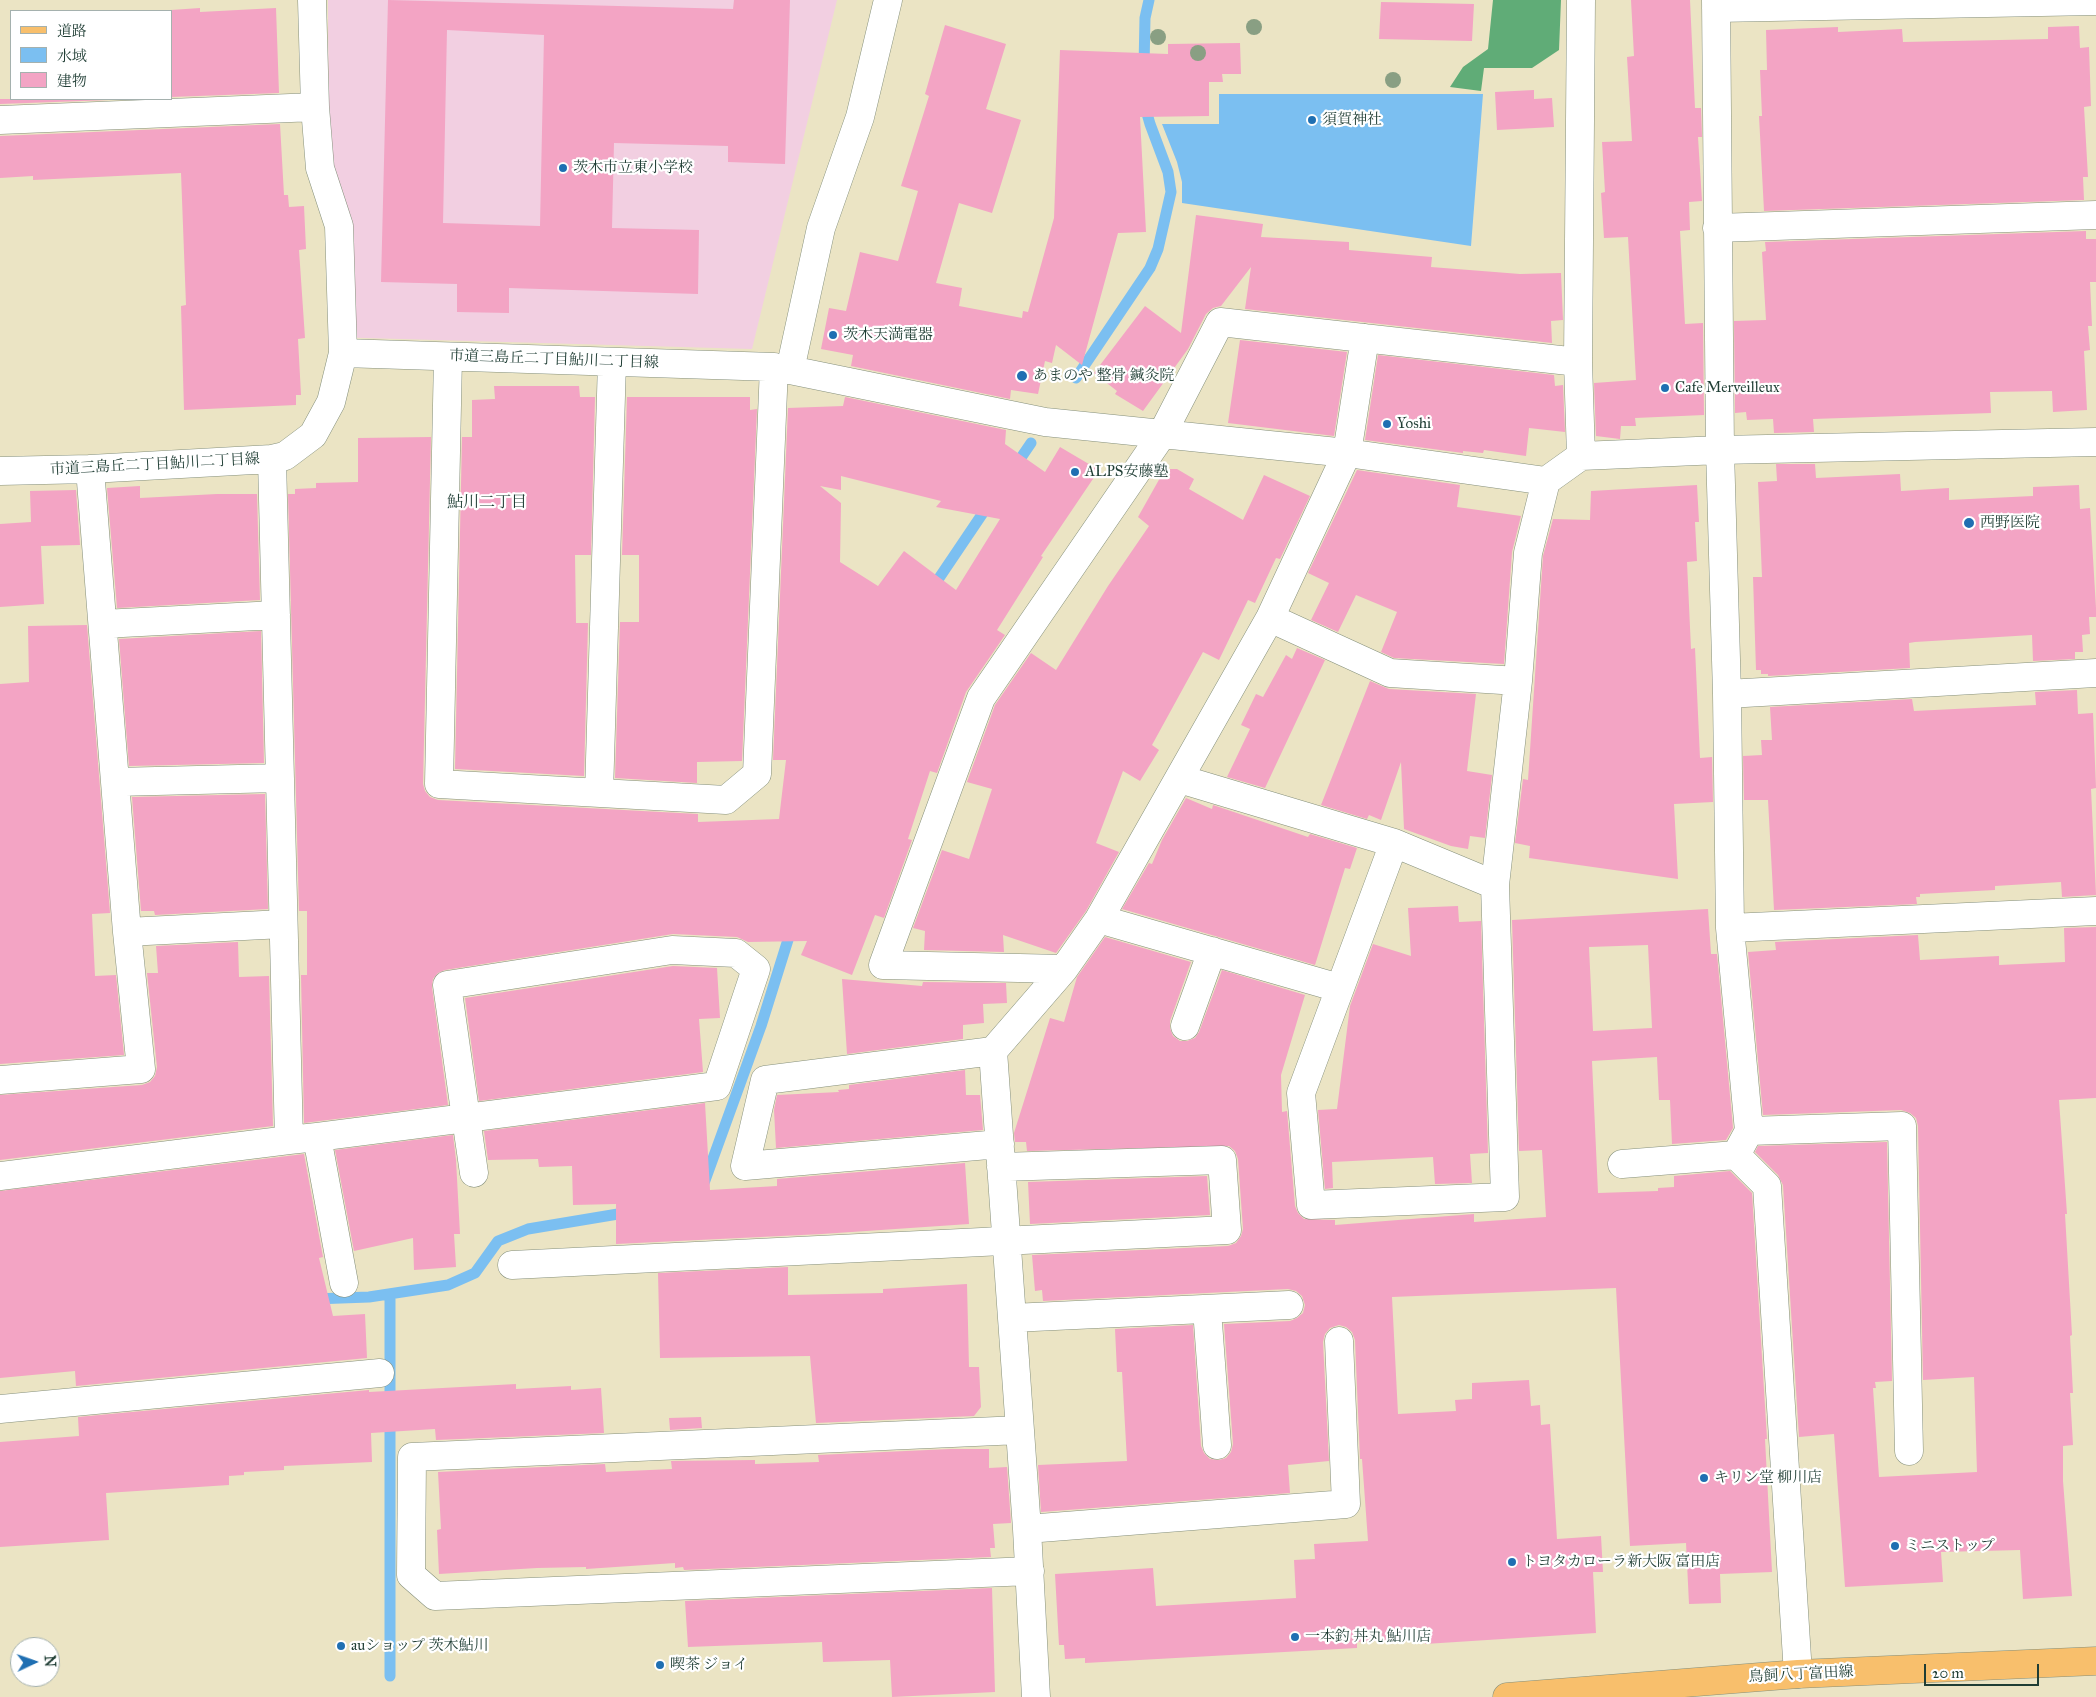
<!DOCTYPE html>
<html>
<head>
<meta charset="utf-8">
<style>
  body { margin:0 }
  #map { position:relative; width:2096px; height:1697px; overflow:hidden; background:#ebe4c4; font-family:"IM FELL Great Primer","Noto Serif JP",serif }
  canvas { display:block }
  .legend { position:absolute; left:10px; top:10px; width:162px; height:90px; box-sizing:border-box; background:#fff; border:1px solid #a5b1ae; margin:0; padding:6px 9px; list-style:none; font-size:15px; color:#1f3d34 }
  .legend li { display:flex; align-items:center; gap:10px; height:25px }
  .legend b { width:25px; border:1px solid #a5b1ae }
  .north { position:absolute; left:10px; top:1637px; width:50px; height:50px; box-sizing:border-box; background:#fff; border:1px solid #a5b1ae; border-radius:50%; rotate:87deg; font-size:14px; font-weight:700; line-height:20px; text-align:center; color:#1f3d34 }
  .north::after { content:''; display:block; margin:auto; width:18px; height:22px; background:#1f6fb2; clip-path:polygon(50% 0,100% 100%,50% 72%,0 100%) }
  .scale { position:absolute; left:1924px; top:1664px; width:115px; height:22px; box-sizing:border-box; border:2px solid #1f3d34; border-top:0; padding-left:6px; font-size:15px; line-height:18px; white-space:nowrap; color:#1f3d34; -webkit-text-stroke:4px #fff; paint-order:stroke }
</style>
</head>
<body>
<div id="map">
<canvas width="2096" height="1697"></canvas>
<ul class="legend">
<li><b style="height:6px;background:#f8bf6c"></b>道路</li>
<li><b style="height:14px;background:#7bbff1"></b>水域</li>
<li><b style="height:14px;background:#f3a4c4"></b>建物</li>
</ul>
<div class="north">N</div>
<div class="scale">20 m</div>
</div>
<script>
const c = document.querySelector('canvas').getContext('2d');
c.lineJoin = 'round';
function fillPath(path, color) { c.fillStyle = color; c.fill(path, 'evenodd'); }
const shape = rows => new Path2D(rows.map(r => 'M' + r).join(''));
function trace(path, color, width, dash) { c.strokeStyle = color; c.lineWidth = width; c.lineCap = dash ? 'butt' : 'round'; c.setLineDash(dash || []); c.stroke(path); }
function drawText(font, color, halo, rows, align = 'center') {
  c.font = font + ' "IM FELL Great Primer","Noto Serif JP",serif'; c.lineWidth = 4.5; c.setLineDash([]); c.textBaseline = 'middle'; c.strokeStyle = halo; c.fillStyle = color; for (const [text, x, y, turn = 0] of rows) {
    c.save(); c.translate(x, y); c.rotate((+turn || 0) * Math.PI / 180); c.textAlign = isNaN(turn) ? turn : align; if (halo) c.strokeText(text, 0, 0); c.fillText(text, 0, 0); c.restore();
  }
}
fillPath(shape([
  [328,0,837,0,752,349,330,337]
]), '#f2cfe1');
fillPath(shape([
  [1493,0,1561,0,1559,50,1532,68,1484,68,1481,91,1450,87,1463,67,1488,49]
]), '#60ac77');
fillPath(shape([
  [1219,94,1483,94,1471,246,1182,203,1182,182,1177,162,1162,124,1219,124]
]), '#7bbff1');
trace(shape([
  [1144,67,1145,18,1149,0],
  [1076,378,1150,268,1158,249,1171,192,1168,172,1150,124,1144,103],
  [1014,468,1031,443],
  [931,590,989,504],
  [703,1186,761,1026,792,927],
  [390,1294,390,1676],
  [314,1299,369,1297,448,1285,475,1273,498,1241,528,1229,630,1212]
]), '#7bbff1', 11);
fillPath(shape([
  [388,0,733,9,734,0,790,0,785,164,728,162,728,146,614,143,612,228,699,230,698,294,509,288,509,313,457,312,457,284,381,282],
  [447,30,544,35,540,226,443,223],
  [1631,0,1690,0,1695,108,1701,108,1702,137,1698,137,1702,201,1689,202,1690,230,1680,231,1685,324,1703,323,1704,415,1635,418,1636,426,1621,426,1620,439,1596,436,1594,383,1636,380,1628,237,1604,238,1601,193,1605,192,1602,142,1632,141,1627,57,1634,56],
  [1381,2,1474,4,1472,41,1379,39],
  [200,8,200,12,276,8,279,93,171,97,171,10],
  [945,25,1006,44,986,109,1021,120,992,213,959,203,936,283,962,288,959,306,1022,318,1023,311,1028,312,1054,218,1060,50,1168,54,1168,44,1240,43,1241,74,1222,74,1223,82,1209,82,1209,116,1140,117,1146,232,1118,233,1082,365,1056,345,1052,363,1045,361,1038,394,1011,390,1010,399,851,366,853,355,821,349,829,308,846,311,860,252,898,261,918,191,901,186,929,96,925,94],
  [2079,26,2080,48,2089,47,2091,106,2084,107,2088,177,2083,177,2084,200,1764,211,1759,116,1762,116,1760,70,1767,70,1766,30,1838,27,1838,32,1902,29,1903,42,2048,39,2048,27],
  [1534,90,1534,99,1552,98,1554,127,1497,130,1495,92],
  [0,99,136,99,0,104],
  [280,124,284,195,288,195,289,207,304,206,306,249,299,250,305,338,298,339,301,395,296,395,296,405,184,410,181,306,186,305,181,173,33,180,33,176,0,178,0,136],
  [1196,215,1263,224,1261,237,1349,242,1349,250,1432,257,1431,267,1520,274,1561,273,1563,320,1551,321,1552,343,1245,309,1251,267,1221,306,1213,308,1206,314,1188,349,1143,411,1115,394,1117,391,1094,373,1145,306,1181,333],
  [2086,231,2086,239,2096,239,2096,282,2090,282,2092,326,2088,326,2090,350,2084,351,2087,410,2053,412,2052,391,1990,392,1991,413,1813,419,1814,432,1774,433,1773,419,1747,420,1746,412,1735,413,1734,321,1766,320,1762,252,1766,251,1765,242],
  [1240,340,1347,352,1334,436,1228,423],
  [1378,355,1554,375,1555,386,1563,385,1565,432,1529,428,1526,456,1484,450,1483,453,1463,451,1463,453,1365,440],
  [494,386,579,386,580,397,595,397,591,555,575,555,576,623,588,623,584,776,455,769,462,437,472,437,472,400,495,399],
  [627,397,750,397,750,410,757,409,742,761,697,762,697,783,615,778,620,622,639,622,639,555,622,555],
  [845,397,1006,430,1005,444,1045,472,1060,447,1099,470,1041,556,1043,557,997,630,1005,635,966,692,937,773,930,771,908,839,912,840,884,918,875,915,852,975,801,955,807,941,748,942,737,937,673,934,445,970,438,973,433,979,432,987,448,1105,304,1123,301,975,307,975,307,911,299,911,288,494,295,494,295,489,316,488,316,483,358,482,358,438,431,437,423,784,425,791,430,797,438,800,698,814,698,822,779,819,786,760,773,760,788,408,843,406],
  [841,476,941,501,936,507,1000,519,956,590,904,551,878,586,840,562,841,503,820,486,841,490],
  [1776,464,1815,464,1816,478,1900,474,1901,491,1949,488,1949,500,2033,496,2033,487,2079,485,2080,509,2090,508,2096,608,2096,617,2089,617,2090,634,2082,635,2083,652,2075,652,2075,659,2033,661,2032,635,1915,642,1909,643,1910,668,1768,676,1768,674,1761,674,1761,670,1756,670,1753,577,1762,577,1758,482,1777,481],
  [1165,469,1177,469,1194,479,1189,489,1243,520,1264,475,1310,496,1280,559,1276,558,1255,603,1248,600,1219,660,1203,652,1152,745,1159,750,1140,781,1123,771,1096,843,1119,852,1086,911,1056,953,1003,935,1004,952,924,950,925,931,913,928,942,850,969,859,992,789,967,782,995,705,1031,653,1056,670,1108,586,1149,526,1138,517],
  [1357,470,1460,485,1457,507,1521,516,1512,552,1504,664,1394,658,1381,652,1397,612,1356,595,1338,632,1311,620,1329,583,1308,573],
  [1697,485,1699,522,1695,522,1697,561,1687,562,1691,649,1695,648,1700,758,1712,757,1713,802,1674,804,1678,879,1529,858,1530,846,1515,843,1523,779,1528,780,1543,556,1553,519,1590,520,1591,491],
  [140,486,140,498,217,494,257,494,260,600,117,608,107,488],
  [76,490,80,545,41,546,44,604,0,607,0,524,31,522,30,491],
  [87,625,110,913,92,914,95,976,116,975,124,1055,0,1064,0,684,29,682,28,626],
  [261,631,264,763,129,766,119,639],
  [1297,648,1325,660,1265,788,1227,777,1250,729,1241,725,1256,694,1263,697,1286,655,1292,659],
  [1370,681,1389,689,1476,694,1467,771,1492,775,1485,838,1470,836,1468,849,1451,846,1404,829,1401,762,1381,820,1369,815,1367,819,1321,805],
  [2077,690,2078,714,2093,713,2096,788,2091,789,2096,895,2062,897,2061,882,1995,886,1995,890,1920,894,1920,897,1916,897,1917,904,1774,910,1768,800,1744,800,1743,756,1762,755,1761,740,1772,740,1770,707,1912,699,1914,711,2036,705,2035,692],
  [265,794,268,909,155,915,154,911,141,911,132,797],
  [1186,798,1212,809,1213,805,1308,837,1310,834,1357,848,1350,869,1345,868,1315,965,1122,909,1149,863,1152,864,1162,840],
  [1458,906,1459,922,1481,921,1488,1153,1470,1154,1472,1183,1435,1184,1433,1157,1332,1162,1333,1188,1325,1189,1318,1110,1337,1109,1350,1006,1373,944,1411,956,1408,908],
  [1708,909,1711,954,1717,954,1733,1128,1726,1140,1672,1144,1670,1100,1659,1100,1657,1057,1592,1061,1598,1193,1658,1191,1658,1188,1674,1187,1674,1176,1730,1171,1752,1193,1767,1439,1765,1439,1772,1572,1720,1574,1721,1603,1689,1604,1686,1543,1630,1546,1616,1288,1392,1297,1398,1414,1456,1411,1455,1400,1472,1399,1472,1383,1529,1380,1531,1406,1540,1405,1541,1425,1550,1424,1557,1539,1601,1536,1603,1572,1593,1572,1596,1633,1425,1644,1425,1638,1357,1642,1357,1648,1085,1663,1085,1658,1065,1659,1064,1645,1059,1645,1055,1574,1153,1568,1156,1606,1296,1598,1294,1560,1315,1559,1314,1544,1368,1541,1362,1459,1360,1459,1355,1340,1352,1332,1346,1327,1339,1325,1330,1328,1325,1334,1323,1342,1329,1461,1288,1465,1290,1493,1041,1512,1038,1465,1127,1461,1122,1372,1117,1372,1115,1329,1193,1325,1201,1446,1204,1453,1210,1459,1219,1460,1226,1458,1231,1452,1233,1444,1224,1324,1290,1321,1297,1318,1303,1313,1305,1305,1302,1296,1296,1291,1288,1289,1043,1301,1042,1290,1035,1291,1032,1255,1228,1246,1236,1243,1241,1236,1243,1229,1238,1159,1235,1151,1229,1146,1027,1151,1026,1142,1015,1142,1014,1133,1050,1018,1064,1022,1077,977,1105,937,1191,962,1170,1021,1170,1028,1173,1036,1180,1041,1187,1041,1195,1038,1199,1032,1222,970,1305,995,1281,1075,1282,1112,1287,1111,1295,1206,1298,1213,1304,1219,1335,1220,1335,1225,1474,1214,1474,1222,1546,1217,1542,1150,1519,1151,1512,920],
  [1648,945,1652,1028,1593,1031,1589,947],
  [2096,927,2096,1098,2059,1100,2067,1214,2065,1214,2072,1335,2070,1336,2073,1393,2070,1393,2073,1445,2063,1446,2063,1481,2072,1596,2023,1599,2020,1550,1941,1552,1943,1582,1845,1587,1834,1434,1799,1437,1783,1185,1778,1175,1755,1152,1758,1146,1887,1142,1892,1381,1875,1382,1876,1388,1873,1388,1879,1477,1977,1472,1974,1377,1923,1380,1918,1126,1916,1118,1910,1113,1901,1110,1763,1115,1748,952,1776,950,1775,942,1918,935,1920,960,1999,956,1999,965,2065,962,2064,928],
  [238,942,239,977,269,976,273,1126,0,1160,0,1095,142,1085,150,1082,155,1076,157,1067,147,973,158,973,156,946],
  [673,966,717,968,720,1018,699,1019,703,1072,479,1101,465,998],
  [842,979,922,986,923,982,1006,983,1007,1003,983,1004,984,1023,963,1025,963,1039,847,1054],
  [965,1070,966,1095,980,1095,983,1130,776,1148,774,1110,777,1095,839,1092,838,1090,849,1089,849,1085],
  [705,1103,710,1190,777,1186,777,1179,965,1163,969,1224,822,1234,616,1244,616,1204,573,1205,572,1166,539,1167,538,1159,488,1160,484,1131],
  [453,1135,456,1160,460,1234,454,1234,456,1267,414,1270,413,1238,354,1251,335,1150],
  [304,1154,323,1257,319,1258,333,1316,365,1314,367,1358,76,1386,75,1371,0,1378,0,1191],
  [1207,1176,1210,1215,1030,1224,1028,1182],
  [788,1267,788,1295,883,1293,883,1289,967,1284,969,1367,979,1367,981,1407,974,1416,816,1423,810,1356,660,1358,658,1273],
  [516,1384,516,1389,571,1386,571,1390,601,1388,604,1433,436,1440,435,1429,371,1433,372,1462,284,1466,284,1470,244,1472,244,1475,229,1476,229,1485,106,1493,109,1540,0,1547,0,1442,79,1436,78,1417,369,1390,369,1392],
  [701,1417,702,1428,670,1430,669,1418],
  [950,1449,989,1449,989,1468,1007,1467,1011,1523,993,1524,995,1548,990,1548,991,1557,684,1570,683,1567,675,1568,675,1563,586,1569,586,1567,537,1568,439,1574,437,1530,441,1529,438,1472,605,1464,606,1472,672,1469,671,1461,755,1460,755,1464,819,1462,818,1455],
  [992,1588,995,1692,892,1697,890,1660,823,1662,822,1642,688,1647,685,1601]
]), '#f3a4c4');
const minor = shape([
  [312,0,315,107,320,168,339,226,343,353],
  [1716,0,1720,450,1727,694,1730,928,2096,911],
  [1716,8,2096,1],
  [0,120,315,107],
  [1717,228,2096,215],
  [448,357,439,784,726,800,757,774,774,367],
  [790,370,1045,422,1347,453,1546,481,1581,456,1720,450,2096,442],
  [1581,456,1578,362,1581,0],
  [0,471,90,469,272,459,285,456,313,435,331,402,343,353,774,367,790,370,821,228,860,117,888,0],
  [1270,618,1390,673,1518,681],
  [103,624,276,615],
  [1727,694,2096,673],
  [1180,779,1394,843,1495,885],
  [115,782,280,778],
  [599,793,612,362],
  [1394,843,1301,1093,1311,1205,1505,1197,1495,885,1518,681,1528,553,1546,481],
  [1099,919,1339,988],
  [127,932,283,924],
  [1064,969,883,965,981,698,1161,436,1220,322,1578,362],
  [1185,1026,1212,951],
  [993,1051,765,1080,745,1166,1000,1144],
  [0,1080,141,1069,127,932,90,469],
  [1749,1131,1902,1126,1909,1451],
  [317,1137,344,1283],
  [289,1140,317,1137,466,1118,717,1086,756,969,736,953,672,950,447,985,466,1118,474,1173],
  [1736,1155,1767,1186,1798,1674],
  [1622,1164,1736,1155,1749,1131,1730,928],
  [0,1176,289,1140,272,459],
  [512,1265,1227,1230,1222,1160,1001,1167],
  [1207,1309,1217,1445],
  [1012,1318,1289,1305],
  [0,1409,380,1373],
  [1020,1430,412,1457,411,1575,435,1596,1030,1571],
  [1027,1529,1346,1504,1339,1341],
  [1036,1697,1027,1529,993,1051,1064,969,1099,919,1270,618,1347,453,1365,338]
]);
const major = shape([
  [1507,1697,1798,1674,2096,1661]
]);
trace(minor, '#85907c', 29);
trace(major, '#85907c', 29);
trace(minor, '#fff', 28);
trace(major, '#f8bf6c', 28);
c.fillStyle = '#899f83';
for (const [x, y] of [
  [1254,27],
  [1158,37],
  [1198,53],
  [1393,80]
]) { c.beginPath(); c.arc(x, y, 8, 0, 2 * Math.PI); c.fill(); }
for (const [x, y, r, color] of [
  [1312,120,5,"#1f6fb2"],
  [563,168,5,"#1f6fb2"],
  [833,335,5,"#1f6fb2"],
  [1022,376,6,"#1f6fb2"],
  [1665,388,5,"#1f6fb2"],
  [1387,424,5,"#1f6fb2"],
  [1075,472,5,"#1f6fb2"],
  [1969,523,6,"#1f6fb2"],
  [1704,1478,5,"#1f6fb2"],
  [1895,1546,5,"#1f6fb2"],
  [1512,1562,5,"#1f6fb2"],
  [1295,1637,5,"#1f6fb2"],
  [341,1646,5,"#1f6fb2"],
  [660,1665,5,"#1f6fb2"]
]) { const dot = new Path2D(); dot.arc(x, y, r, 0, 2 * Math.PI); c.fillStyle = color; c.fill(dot); trace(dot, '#fff', 2); }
drawText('15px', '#1f3d34', '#fff', [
  ["須賀神社",1322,120],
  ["茨木市立東小学校",573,168],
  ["茨木天満電器",843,335],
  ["あまのや 整骨 鍼灸院",1033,376],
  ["Cafe Merveilleux",1675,388],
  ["Yoshi",1397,424],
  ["ALPS安藤塾",1085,472],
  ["西野医院",1980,523],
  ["キリン堂 柳川店",1714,1478],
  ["ミニストップ",1905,1546],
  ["トヨタカローラ新大阪 富田店",1522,1562],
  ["一本釣 丼丸 鮎川店",1305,1637],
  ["auショップ 茨木鮎川",351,1646],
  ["喫茶 ジョイ",670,1665]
], 'left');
drawText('15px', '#1f3d34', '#fff', [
  ["市道三島丘二丁目鮎川二丁目線",554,360,2],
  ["市道三島丘二丁目鮎川二丁目線",155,465,-3],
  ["鳥飼八丁富田線",1801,1675,-3]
]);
drawText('16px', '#1f3d34', '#fff', [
  ["鮎川二丁目",487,503]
]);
</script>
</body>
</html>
